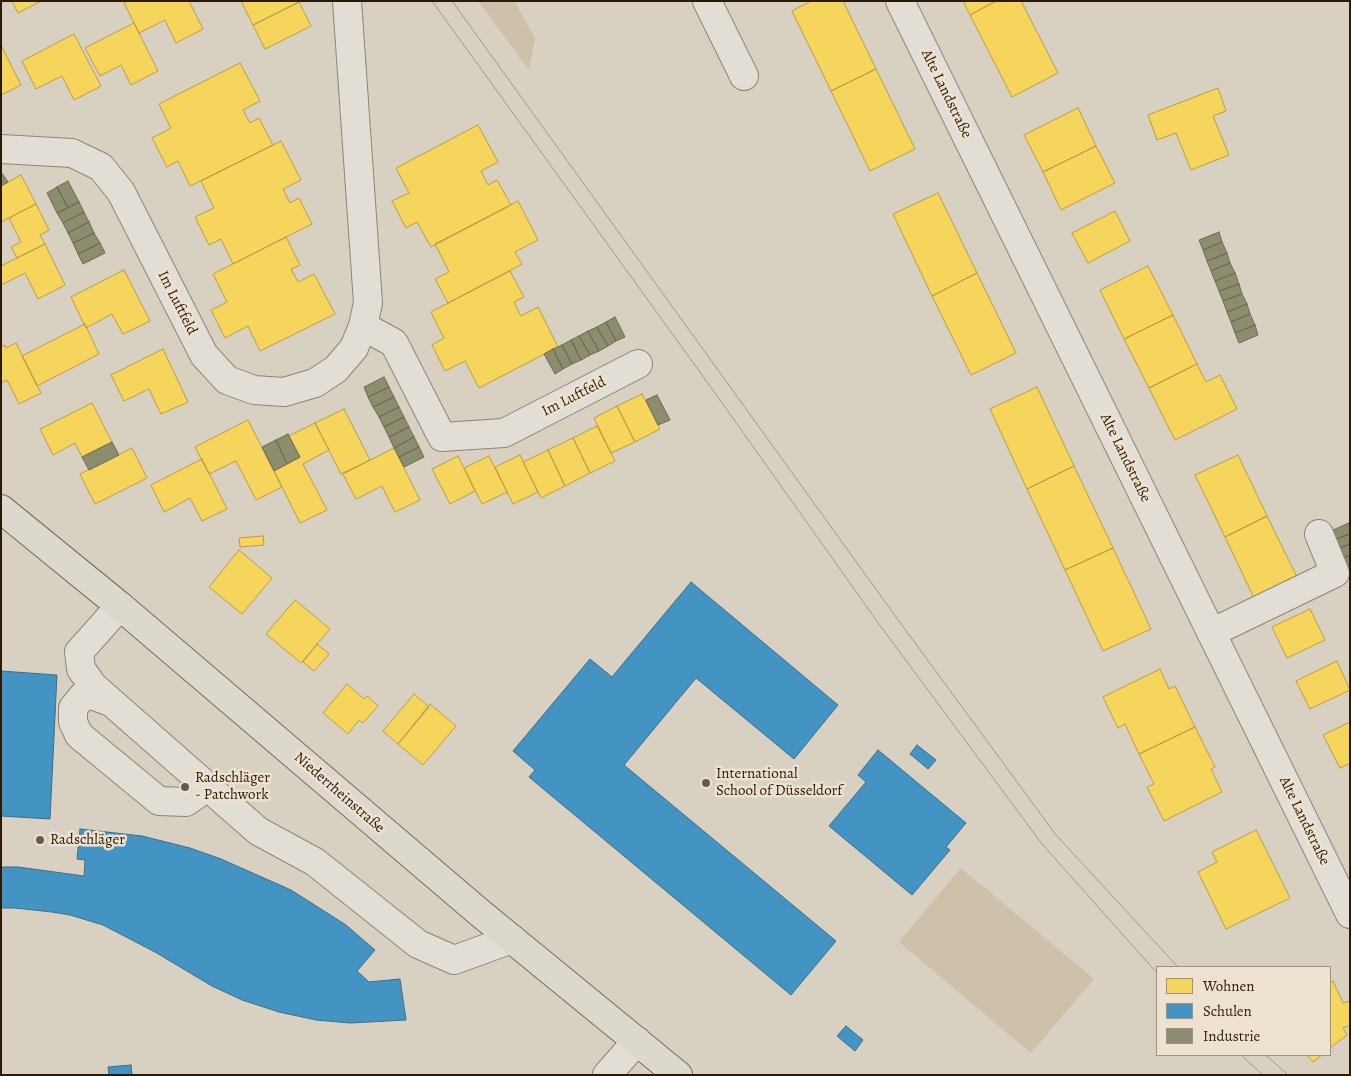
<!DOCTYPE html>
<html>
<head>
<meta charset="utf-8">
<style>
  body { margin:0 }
  #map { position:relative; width:1351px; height:1076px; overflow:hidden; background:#d8d0c0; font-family:Alegreya,serif }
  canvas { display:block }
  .frame { position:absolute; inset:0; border:2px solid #2c1a08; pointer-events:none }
  .legend { position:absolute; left:1156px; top:966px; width:175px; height:90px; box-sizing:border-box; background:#ede2d0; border:1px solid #a09280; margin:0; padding:6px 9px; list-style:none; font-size:15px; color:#2c1a08 }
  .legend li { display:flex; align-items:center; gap:10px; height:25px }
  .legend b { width:25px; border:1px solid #a09280 }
</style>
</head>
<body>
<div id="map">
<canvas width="1351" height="1076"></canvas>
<div class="frame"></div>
<ul class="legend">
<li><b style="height:14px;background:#f6d55c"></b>Wohnen</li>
<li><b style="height:14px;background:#4393c3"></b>Schulen</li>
<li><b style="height:14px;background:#8c8c6e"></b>Industrie</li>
</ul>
</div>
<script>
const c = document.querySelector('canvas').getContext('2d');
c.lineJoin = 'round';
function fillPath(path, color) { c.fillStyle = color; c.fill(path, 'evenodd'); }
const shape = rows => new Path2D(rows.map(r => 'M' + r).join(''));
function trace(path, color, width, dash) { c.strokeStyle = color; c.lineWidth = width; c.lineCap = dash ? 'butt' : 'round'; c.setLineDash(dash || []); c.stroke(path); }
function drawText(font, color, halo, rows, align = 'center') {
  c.font = font + ' Alegreya,serif'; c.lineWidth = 5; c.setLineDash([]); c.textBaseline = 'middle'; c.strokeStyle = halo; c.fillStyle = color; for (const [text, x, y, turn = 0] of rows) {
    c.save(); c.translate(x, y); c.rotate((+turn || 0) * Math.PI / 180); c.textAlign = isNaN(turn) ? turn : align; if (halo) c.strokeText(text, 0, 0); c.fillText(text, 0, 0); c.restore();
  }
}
fillPath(shape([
  [478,1,514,1,535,38,529,70],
  [961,868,1094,979,1031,1053,899,942]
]), '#cdc1aa');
const homes = shape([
  [12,1,41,1,18,13,12,1],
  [128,1,189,1,203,29,176,43,165,20,139,33,124,3,128,1],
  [241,1,299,1,299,2,253,25,241,1],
  [811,1,843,1,876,69,831,91,792,11,811,1],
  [963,1,996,1,970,15,963,1],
  [996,1,1021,1,1058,73,1012,97,970,15,996,1],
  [299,2,311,26,265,49,253,25,299,2],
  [134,23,158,71,131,85,121,65,100,76,85,48,134,23],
  [74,34,101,86,74,100,62,76,36,89,22,61,74,34],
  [1,45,21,85,1,95,1,45],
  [240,63,260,101,243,110,250,123,259,118,273,145,190,186,178,161,167,167,152,138,171,128,159,104,240,63],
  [876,69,915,149,870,171,831,91,876,69],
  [1218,88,1226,111,1213,116,1229,155,1191,170,1176,133,1157,140,1148,115,1218,88],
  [1078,108,1096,146,1043,172,1024,135,1078,108],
  [478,125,498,162,481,171,488,185,497,180,511,205,431,247,417,222,406,228,392,201,409,193,396,168,478,125],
  [281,141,301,180,283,189,290,203,299,198,312,224,233,264,221,239,209,245,195,217,214,208,201,181,281,141],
  [1096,146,1115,183,1061,210,1043,172,1096,146],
  [21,175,36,204,1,222,1,186,21,175],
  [938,193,977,273,932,296,893,214,938,193],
  [518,201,538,240,515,252,522,264,448,303,435,279,449,272,435,244,518,201],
  [36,204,49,230,40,235,45,244,17,258,11,247,21,242,9,218,36,204],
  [1115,211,1130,241,1088,263,1072,233,1115,211],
  [286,237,300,265,291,269,298,282,314,274,335,314,260,351,248,326,225,338,211,310,227,302,213,274,286,237],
  [45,244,65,285,38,299,25,273,1,285,1,266,45,244],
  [1148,266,1173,315,1124,339,1100,290,1148,266],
  [124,270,150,321,123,334,112,314,86,328,71,297,124,270],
  [510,271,524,297,514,302,521,316,538,307,558,347,479,388,465,361,445,371,432,345,444,338,431,312,510,271],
  [977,273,1016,353,971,375,932,296,977,273],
  [1173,315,1197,364,1149,388,1124,339,1173,315],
  [85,324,99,354,37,386,22,356,85,324],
  [16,343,41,393,19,404,7,380,1,383,1,347,5,345,6,348,16,343],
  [163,349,188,402,161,414,149,389,124,401,111,375,163,349],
  [1197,364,1206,382,1220,375,1237,409,1175,440,1149,388,1197,364],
  [1037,387,1074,466,1027,489,990,409,1037,387],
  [642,394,660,429,635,442,617,406,642,394],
  [92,403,112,442,82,457,75,443,53,455,40,429,92,403],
  [617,406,635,442,611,453,594,418,617,406],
  [344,409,370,460,341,474,315,423,344,409],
  [248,420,282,487,256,500,236,461,209,474,195,447,248,420],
  [315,423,329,450,303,464,327,510,300,523,274,471,300,457,289,436,315,423],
  [597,426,615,461,590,473,573,438,597,426],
  [573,438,590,473,565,486,548,450,573,438],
  [132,448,147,478,95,504,80,474,132,448],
  [394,448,420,500,395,512,382,486,356,499,343,474,394,448],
  [548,450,565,486,541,498,523,462,548,450],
  [520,455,538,492,513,504,495,467,520,455],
  [1238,455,1267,516,1225,537,1195,475,1238,455],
  [458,456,475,491,450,504,432,469,458,456],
  [489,456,507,492,482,504,464,468,489,456],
  [202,459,227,509,202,521,190,498,164,512,151,485,202,459],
  [1074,466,1113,548,1065,570,1027,489,1074,466],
  [1267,516,1298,579,1255,600,1225,537,1267,516],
  [263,536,264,545,240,547,239,538,263,536],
  [1113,548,1151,629,1103,651,1065,570,1113,548],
  [239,550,272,578,242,614,209,587,239,550],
  [295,600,330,629,301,663,266,634,295,600],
  [1310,609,1325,640,1287,658,1272,627,1310,609],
  [317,644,329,654,314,671,303,662,317,644],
  [1337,661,1350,690,1310,709,1296,681,1337,661],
  [1160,669,1169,689,1175,686,1195,727,1139,754,1125,724,1118,728,1103,697,1160,669],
  [347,684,364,699,367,696,378,706,363,723,359,720,348,734,323,713,347,684],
  [414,694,429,707,398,744,383,731,414,694],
  [430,704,456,726,423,765,398,744,430,704],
  [1350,722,1350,763,1340,768,1323,735,1350,722],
  [1195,727,1215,767,1211,769,1222,792,1164,821,1147,787,1154,784,1139,754,1195,727],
  [1256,830,1290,898,1226,929,1198,872,1217,862,1212,852,1256,830],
  [1333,981,1343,1003,1350,1001,1350,1025,1343,1028,1347,1035,1330,1048,1330,983,1333,981],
  [1307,1055,1322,1055,1313,1062,1307,1055]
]);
fillPath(homes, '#f6d55c');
trace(homes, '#b99d43', 1);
const schools = shape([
  [691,582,838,705,794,759,696,678,624,765,836,941,791,995,529,777,535,770,513,751,590,659,612,677,691,582],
  [1,671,57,675,50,819,1,816,1,671],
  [917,745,936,760,928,769,910,754,917,745],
  [878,750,966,823,946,847,950,850,912,895,829,826,866,782,858,775,878,750],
  [80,829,142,836,190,848,221,859,291,890,346,925,375,950,357,971,369,982,400,979,406,1020,350,1023,316,1020,279,1012,242,1000,212,986,155,952,103,925,70,915,52,912,15,908,1,908,1,867,18,867,84,876,85,860,77,859,80,829],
  [846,1026,863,1040,855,1051,837,1036,846,1026],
  [131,1065,132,1075,109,1075,108,1067,131,1065]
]);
fillPath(schools, '#4393c3');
trace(schools, '#3c6f8b', 1);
const industry = shape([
  [1,172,8,182,1,186,1,172],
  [68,181,79,202,68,208,57,187,68,181],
  [57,187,68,208,57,213,47,193,57,187],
  [79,202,84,212,63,223,57,213,79,202],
  [84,212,89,222,68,233,63,223,84,212],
  [89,222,94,233,73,243,68,233,89,222],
  [1219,232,1222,242,1203,250,1199,240,1219,232],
  [94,233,100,243,78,254,73,243,94,233],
  [1222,242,1227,253,1207,261,1203,250,1222,242],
  [100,243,105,253,83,264,78,254,100,243],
  [1227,253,1230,263,1211,271,1207,261,1227,253],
  [1230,263,1235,273,1215,281,1211,271,1230,263],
  [1235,273,1239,284,1219,291,1215,281,1235,273],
  [1239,284,1242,294,1223,301,1219,291,1239,284],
  [1242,294,1247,304,1227,312,1223,301,1242,294],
  [1247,304,1250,314,1231,322,1227,312,1247,304],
  [1250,314,1255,325,1235,333,1231,322,1250,314],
  [615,317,625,337,616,341,606,322,615,317],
  [606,322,616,341,608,346,597,327,606,322],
  [1255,325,1258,335,1239,343,1235,333,1255,325],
  [597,327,608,346,599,351,588,331,597,327],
  [588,331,599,351,590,355,579,336,588,331],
  [579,336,590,355,581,360,571,340,579,336],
  [571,340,581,360,572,364,562,345,571,340],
  [562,345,572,364,563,369,553,349,562,345],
  [553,349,563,369,555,374,544,354,553,349],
  [384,377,389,387,368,397,364,387,384,377],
  [389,387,394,397,373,407,368,397,389,387],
  [657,395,670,420,658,425,646,400,657,395],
  [394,397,399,407,379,417,373,407,394,397],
  [399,407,404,417,384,427,379,417,399,407],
  [404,417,409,427,389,437,384,427,404,417],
  [409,427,414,437,394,448,389,437,409,427],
  [288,434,300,457,287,464,276,440,288,434],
  [414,437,419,447,399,457,394,448,414,437],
  [276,440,287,464,274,471,262,447,276,440],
  [112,442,119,455,89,470,82,457,112,442],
  [419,447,424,457,404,467,399,457,419,447],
  [1349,523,1350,534,1336,539,1333,530,1349,523],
  [1350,534,1350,544,1340,548,1336,539,1350,534],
  [1350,544,1350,555,1343,558,1340,548,1350,544],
  [1350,555,1350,566,1347,567,1343,558,1350,555]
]);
fillPath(industry, '#8c8c6e');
trace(industry, '#6f6a4f', 1);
const minor = shape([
  [707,1,744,76],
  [900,1,1350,914],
  [1,149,72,153,101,167,121,192,204,355,227,380,254,390,284,392,315,383,336,369,354,348,363,326,368,303,347,1],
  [363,326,394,343,442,437,504,433,638,364],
  [120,606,79,652,81,669,93,686,258,831,315,862,418,944,454,960,512,939],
  [1211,633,1335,573,1319,534],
  [110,702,92,695,82,697,73,708,73,722,79,735,159,801,186,802,196,795,201,781],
  [607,1075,637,1041]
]);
const major = shape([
  [1,509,120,606,480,913,678,1075]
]);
trace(minor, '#8c857a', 30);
trace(major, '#736c61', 30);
trace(minor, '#e2ded5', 28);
trace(major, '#ddd8ce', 28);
trace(shape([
  [432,1,715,393,879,624,1042,844,1157,973],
  [452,1,896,617,1056,835,1178,967],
  [1241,1055,1263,1075],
  [1266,1055,1288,1075]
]), '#a09a92', 1);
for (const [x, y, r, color] of [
  [706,783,5,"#685a48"],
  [185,787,5,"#685a48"],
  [40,840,5,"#685a48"]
]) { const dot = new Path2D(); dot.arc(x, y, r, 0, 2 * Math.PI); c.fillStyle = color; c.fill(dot); trace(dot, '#ede2d0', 2); }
drawText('15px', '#2c1a08', '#ede2d0', [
  ["Alte Landstraße",946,94,64],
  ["Im Luftfeld",177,303,63],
  ["Im Luftfeld",574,397,-27],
  ["Alte Landstraße",1125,458,64],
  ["Niederrheinstraße",339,793,41],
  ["Alte Landstraße",1304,821,64]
]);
drawText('15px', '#2c1a08', '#ede2d0', [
  ["International",716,774],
  ["School of Düsseldorf",716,791],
  ["Radschläger",195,778],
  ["- Patchwork",195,795],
  ["Radschläger",50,840]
], 'left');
</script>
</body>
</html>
